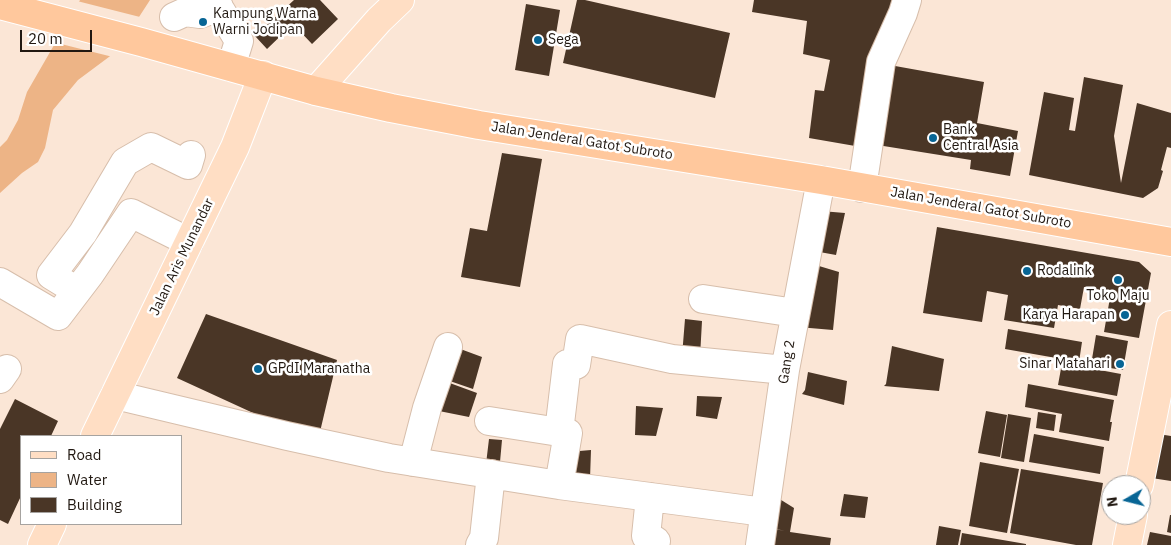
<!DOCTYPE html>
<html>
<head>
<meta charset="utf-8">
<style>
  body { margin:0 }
  #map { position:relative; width:1171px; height:545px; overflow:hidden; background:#fbe6d6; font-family:"IBM Plex Sans",sans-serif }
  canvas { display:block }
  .legend { position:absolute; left:20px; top:435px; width:162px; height:90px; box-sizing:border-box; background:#fff; border:1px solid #a6a3a0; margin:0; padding:6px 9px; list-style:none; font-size:15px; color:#211811 }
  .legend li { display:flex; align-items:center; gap:10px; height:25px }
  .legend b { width:25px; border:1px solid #a6a3a0 }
  .north { position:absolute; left:1101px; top:475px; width:50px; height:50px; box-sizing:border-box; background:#fff; border:1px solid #a6a3a0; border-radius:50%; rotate:262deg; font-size:14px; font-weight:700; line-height:20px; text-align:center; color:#211811 }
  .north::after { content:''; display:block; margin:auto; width:18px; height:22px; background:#076595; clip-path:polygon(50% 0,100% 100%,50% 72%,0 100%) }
  .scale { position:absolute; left:20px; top:30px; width:72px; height:22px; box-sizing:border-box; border:2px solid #211811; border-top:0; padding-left:6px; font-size:15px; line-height:18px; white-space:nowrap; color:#211811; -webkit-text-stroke:4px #fff; paint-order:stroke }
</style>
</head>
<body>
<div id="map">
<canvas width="1171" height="545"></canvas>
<ul class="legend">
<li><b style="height:6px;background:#ffdec4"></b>Road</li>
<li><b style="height:14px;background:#edb486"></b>Water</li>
<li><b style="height:14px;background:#4a3626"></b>Building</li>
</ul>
<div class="north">N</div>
<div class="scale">20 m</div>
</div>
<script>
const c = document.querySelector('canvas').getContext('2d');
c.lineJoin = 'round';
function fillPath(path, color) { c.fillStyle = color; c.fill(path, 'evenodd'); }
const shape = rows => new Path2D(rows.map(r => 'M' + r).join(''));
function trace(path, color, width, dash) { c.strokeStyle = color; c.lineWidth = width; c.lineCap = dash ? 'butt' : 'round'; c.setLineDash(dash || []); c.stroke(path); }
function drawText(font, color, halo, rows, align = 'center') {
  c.font = font + ' "IBM Plex Sans",sans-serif'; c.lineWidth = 5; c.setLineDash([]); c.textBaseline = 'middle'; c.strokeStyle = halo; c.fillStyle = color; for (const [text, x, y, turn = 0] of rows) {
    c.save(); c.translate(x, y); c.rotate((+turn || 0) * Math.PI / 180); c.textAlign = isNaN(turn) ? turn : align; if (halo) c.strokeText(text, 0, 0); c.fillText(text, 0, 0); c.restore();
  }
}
fillPath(shape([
  [80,0,150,0,117,51,78,80,53,110,45,148,38,162,22,173,0,193,0,147,7,140,18,120,27,92]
]), '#edb486');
fillPath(shape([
  [77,1,140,17,118,53,113,57,53,42]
]), '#fbe6d6');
fillPath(shape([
  [294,0,320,0,338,19,312,44,293,24,267,49,255,36],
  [577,0,585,0,730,33,715,98,563,63],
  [754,0,899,0,861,147,809,138,815,90,824,91,830,60,803,54,807,21,752,12],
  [526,4,560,10,549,76,515,70],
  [884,64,984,82,977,123,1018,131,1010,176,970,169,971,160,871,144],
  [1084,77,1123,85,1114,136,1121,183,1137,103,1171,113,1171,148,1167,147,1161,170,1163,171,1158,188,1143,198,1029,175,1044,92,1074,98,1069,130,1075,131],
  [502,153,542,159,520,287,461,277,470,228,487,231],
  [821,211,845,213,836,255,814,251],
  [937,227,1139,262,1151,273,1139,338,1104,332,1111,292,1084,287,1080,309,1058,305,1054,328,1004,320,1008,295,987,291,982,322,923,313],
  [809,263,839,272,833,330,798,327],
  [206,314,337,360,319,436,288,429,177,378],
  [685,319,702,321,700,357,682,356],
  [1008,329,1082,342,1079,362,1005,349],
  [1096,335,1128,341,1123,370,1091,365],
  [892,346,944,359,939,391,884,386,886,384],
  [455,347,482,357,473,389,444,379],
  [1062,363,1121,374,1117,396,1058,385],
  [808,372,847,381,844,405,802,394,805,390],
  [447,382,477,393,469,417,439,411],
  [1028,384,1114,400,1110,422,1112,422,1109,441,1059,432,1062,414,1025,407],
  [697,396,722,397,717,419,696,416],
  [15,399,58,421,51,436,21,436,21,496,8,524,0,520,0,429],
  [636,406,663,408,656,436,635,435],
  [986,411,1007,415,1000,457,978,453],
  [1038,412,1056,415,1054,431,1036,428],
  [1008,414,1031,418,1024,462,1001,458],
  [1152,433,1171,436,1171,481,1145,477],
  [1034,434,1104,447,1100,474,1029,462],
  [489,439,502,440,500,462,486,464],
  [591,450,590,479,565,475,568,452],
  [980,462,1019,469,1007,533,969,526],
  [1021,469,1103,483,1092,545,1076,545,1010,533],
  [844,494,868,497,865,518,840,516],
  [778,498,794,508,790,532,831,538,830,545,772,545,775,529,785,531,772,528],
  [1170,515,1171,515,1171,533,1167,532],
  [939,526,961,530,958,545,936,545],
  [1150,532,1171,536,1171,545,1147,545],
  [962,533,1026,544,1026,545,960,545]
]), '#4a3626');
const minor = shape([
  [221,11,239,41,231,67],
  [174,17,185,12,200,14,219,7],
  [862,188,881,62,903,13,907,0],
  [0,282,58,316,90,274,131,213,189,242],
  [77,291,51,275,83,233,125,162,151,147,188,165,191,155],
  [703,299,795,313],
  [0,379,7,369],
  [115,395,287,436,389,458,559,485,764,512],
  [489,421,559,432],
  [413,462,427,408,448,347],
  [559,485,568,433,559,432,567,364,576,365,580,339,672,359,785,370],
  [650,497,646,536,656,541,655,545],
  [480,545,484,538,491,474],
  [760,545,785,370,821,180]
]);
const major = shape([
  [316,91,379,20,400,0],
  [95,436,235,147,263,75],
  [1139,485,1171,325],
  [42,545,52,524],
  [1127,545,1133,515]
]);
const highway = shape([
  [0,5,141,42,316,91,391,108,479,125,821,180,1171,242]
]);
trace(minor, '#d7beab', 30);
trace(major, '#fff', 30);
trace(highway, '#fff', 30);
trace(minor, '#fff', 28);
trace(major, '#ffdec4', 28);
trace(highway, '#ffc89d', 28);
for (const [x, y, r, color] of [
  [203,22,5,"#076595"],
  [538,40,5,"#076595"],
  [933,138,5,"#076595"],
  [1027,271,5,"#076595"],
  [1118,280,5,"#076595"],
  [1125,315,5,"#076595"],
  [1120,364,5,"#076595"],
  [258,369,5,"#076595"]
]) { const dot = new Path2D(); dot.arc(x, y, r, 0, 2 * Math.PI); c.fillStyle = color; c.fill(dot); trace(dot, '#fff', 2); }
drawText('14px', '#211811', '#fff', [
  ["Kampung Warna",213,14],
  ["Warni Jodipan",213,30],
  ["Sega",548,40],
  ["Bank",943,130],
  ["Central Asia",943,146],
  ["Rodalink",1037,271],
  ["Toko Maju",1118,296,"center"],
  ["Karya Harapan",1115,315,"right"],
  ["Sinar Matahari",1110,364,"right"],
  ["GPdI Maranatha",268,369]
], 'left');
drawText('14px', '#211811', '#fff', [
  ["Jalan Jenderal Gatot Subroto",582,141,9],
  ["Jalan Jenderal Gatot Subroto",981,208,10],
  ["Jalan Aris Munandar",182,257,-64],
  ["Gang 2",787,362,-81]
]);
</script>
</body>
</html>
